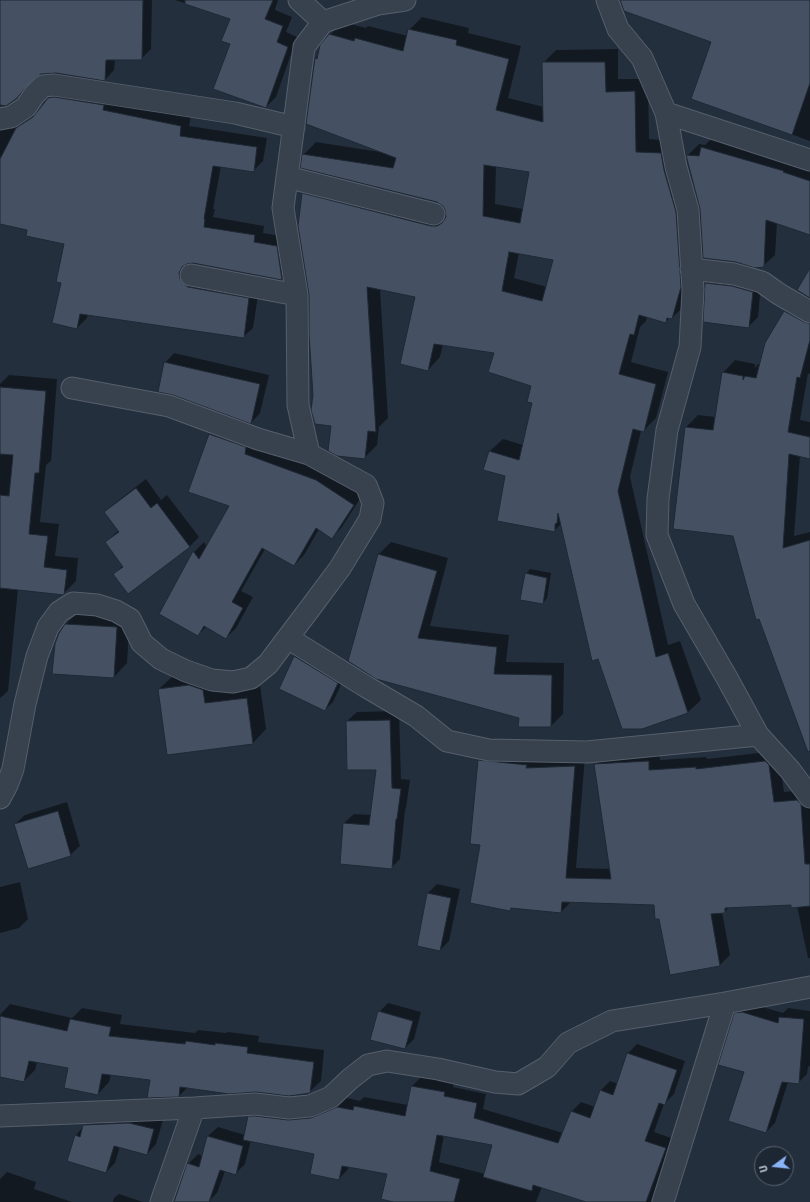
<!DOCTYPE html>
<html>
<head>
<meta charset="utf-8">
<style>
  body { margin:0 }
  #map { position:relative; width:810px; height:1202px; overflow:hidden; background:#242f3e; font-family:"Asap Condensed",sans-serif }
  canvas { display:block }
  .north { position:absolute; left:754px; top:1146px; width:40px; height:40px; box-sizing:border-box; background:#1d2633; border:1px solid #59626f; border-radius:50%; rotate:255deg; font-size:11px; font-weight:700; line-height:16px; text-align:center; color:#b4bcc9 }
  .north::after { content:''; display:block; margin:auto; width:14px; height:18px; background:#8ab4f8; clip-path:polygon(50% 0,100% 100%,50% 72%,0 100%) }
</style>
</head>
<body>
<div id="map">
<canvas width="810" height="1202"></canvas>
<div class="north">U</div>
</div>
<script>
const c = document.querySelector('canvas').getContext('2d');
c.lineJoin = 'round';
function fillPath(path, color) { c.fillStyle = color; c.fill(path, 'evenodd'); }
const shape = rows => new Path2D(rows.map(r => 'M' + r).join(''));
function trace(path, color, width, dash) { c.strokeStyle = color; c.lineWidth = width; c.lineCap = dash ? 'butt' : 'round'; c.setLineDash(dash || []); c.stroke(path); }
fillPath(shape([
  [0,0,152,0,151,49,141,59,115,59,114,70,105,80,56,72,41,73,35,76,27,87,17,98,6,105,0,106],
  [175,0,278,0,275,10,292,17,286,32,297,37,276,97,266,107,231,44,231,18],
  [638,0,810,0,810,141,693,98,713,42],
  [422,17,469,28,468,33,521,46,508,98,544,107,543,63,556,50,618,49,618,79,648,79,649,139,674,141,685,305,672,318,670,317,666,322,647,317,646,321,640,327,631,362,668,372,656,418,643,431,641,431,630,477,668,645,680,641,701,700,688,712,642,728,562,523,554,531,506,476,490,451,503,439,523,445,534,402,532,386,495,352,443,344,440,357,428,370,416,296,380,289,388,418,379,427,377,445,364,458,332,425,314,395,310,293,303,194,316,181,447,213,443,205,437,201,303,155,316,142,380,152,307,123,316,58,319,55,330,35,342,22,366,28,368,26,408,36,409,30],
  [496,166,530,171,523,209,495,204],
  [519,253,554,259,547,287,514,278],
  [59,88,191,116,189,126,267,138,263,161,253,171,221,166,213,209,215,209,213,217,264,226,263,233,287,237,292,269,282,279,193,262,189,263,189,269,259,289,253,328,243,337,88,314,87,318,77,328,63,282,65,243,29,229,0,223,0,116,24,119,40,110],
  [714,136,810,164,810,234,777,222,775,255,763,266,701,209,687,156,699,144,705,145],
  [715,274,761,283,758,317,748,327,706,283],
  [797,299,810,307,810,374,808,373,800,420,810,422,810,458,800,455,794,536,810,532,810,751,809,752,760,618,734,535,686,427,698,415,716,417,723,373,735,360,755,364,755,368,758,364,761,365,766,343,785,312],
  [174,353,269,375,260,413,251,423,165,363],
  [9,375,57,379,51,461,46,465,40,522,59,524,55,556,78,558,76,581,64,593,18,589,8,691,0,698,0,384],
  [220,424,326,470,363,494,342,527,332,537,319,529,304,555,294,565,265,549,241,591,253,597,236,628,226,638,206,627,198,635,160,614,194,552,204,542,207,547,231,505,190,491,210,434],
  [146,479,161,500,167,495,199,537,190,546,115,574,123,565,106,542,119,530,106,512,115,503],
  [391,542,448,558,430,626,509,635,506,662,564,663,563,714,551,726,376,678,378,555],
  [530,569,551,573,547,598,543,603,526,574],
  [80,610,130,614,127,663,114,677,66,624],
  [302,649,345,676,333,702,325,710,281,688,295,657],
  [173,676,219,690,260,685,266,729,253,743,159,689],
  [399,711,401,779,410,780,406,808,405,810,400,859,391,868,341,863,344,823,354,814,371,815,377,769,347,721,357,712],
  [489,750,585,756,576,868,610,869,595,765,606,754,659,751,660,760,706,757,707,759,776,751,779,754,784,792,808,790,810,793,810,958,808,958,797,906,791,904,729,907,725,912,722,912,730,955,720,965,660,918,655,904,571,902,561,912,512,907,510,910,481,844,479,761],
  [67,802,80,846,70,855,15,824,25,815],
  [20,882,28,919,19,928,0,933,0,887],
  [437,884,460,889,449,941,440,950,428,893],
  [388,1003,421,1012,414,1039,405,1048,379,1012],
  [10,1004,72,1018,82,1008,122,1015,120,1024,195,1033,198,1030,226,1033,228,1032,259,1036,258,1042,324,1050,321,1081,309,1092,188,1087,179,1096,151,1080,111,1074,109,1082,98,1094,69,1067,37,1062,35,1070,24,1081,0,1076,0,1015],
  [752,1004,783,1013,788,1008,810,1011,810,1066,808,1067,807,1074,798,1083,788,1082,775,1123,766,1132,745,1072,735,1014,744,1005],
  [637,1044,685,1061,674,1094,664,1104,654,1132,674,1139,662,1174,651,1202,589,1202,542,1187,536,1202,396,1202,389,1174,349,1166,348,1169,339,1179,315,1153,251,1140,245,1164,235,1174,225,1171,217,1193,208,1202,188,1164,198,1154,203,1156,208,1136,218,1127,245,1135,249,1117,258,1108,321,1109,347,1098,360,1101,364,1097,408,1105,412,1086,421,1077,454,1083,453,1087,486,1094,483,1109,563,1133,572,1111,581,1102,595,1107,600,1091,610,1081,618,1084,628,1053],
  [444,1135,493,1144,485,1174,439,1162],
  [139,1114,163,1120,156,1144,147,1154,120,1146,115,1163,106,1172,76,1135,93,1116],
  [7,1172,36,1182,34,1189,72,1202,0,1202,0,1179],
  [119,1194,143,1202,113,1202,114,1198]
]), '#0007');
const building = shape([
  [0,0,143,0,142,60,106,60,105,81,56,73,41,74,35,78,26,87,17,98,6,106,0,105,0,0],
  [185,0,273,0,265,19,283,26,277,42,288,47,266,108,213,89,230,44,221,41,230,19,185,4,185,0],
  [620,0,810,0,810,83,792,135,691,99,711,42,624,11,620,0],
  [408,29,457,40,456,45,509,59,496,110,543,122,542,62,605,62,606,92,635,91,636,152,661,153,664,170,676,212,681,287,672,319,667,318,666,323,639,315,634,335,630,334,619,374,656,384,644,432,633,429,618,491,656,657,668,653,688,713,642,729,622,729,598,659,592,661,558,513,557,523,555,524,555,532,497,521,505,476,483,470,489,451,519,460,532,403,527,402,531,386,488,372,494,353,434,344,428,371,400,364,415,297,367,287,376,432,368,431,365,459,337,456,328,451,331,426,315,424,311,410,313,395,309,334,309,295,298,226,302,193,431,226,437,226,442,223,446,217,445,210,443,206,437,202,300,168,302,154,393,168,396,158,306,124,315,58,317,59,320,45,329,34,354,41,355,38,403,51,408,29],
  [484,165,529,172,520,223,483,216,484,165],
  [509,252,553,260,542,301,502,291,509,252],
  [54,97,104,105,103,110,181,126,180,136,257,147,254,172,213,166,204,219,205,219,204,227,255,235,254,242,277,246,282,280,193,263,187,264,182,267,179,273,180,279,184,284,188,287,249,298,244,338,80,314,77,329,52,323,61,283,56,282,64,244,26,236,27,230,0,224,0,159,16,128,33,117,48,98,54,97],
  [701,147,784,171,783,172,810,181,810,235,766,220,764,267,755,268,736,262,703,258,700,209,686,155,699,156,701,147],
  [810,268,810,298,797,290,810,268],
  [705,283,732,286,753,292,749,328,703,322,705,283],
  [784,311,804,322,810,324,810,340,800,378,797,377,788,432,810,437,810,459,789,454,783,548,810,540,810,751,808,752,759,619,756,620,733,536,673,529,685,427,713,430,722,372,743,376,743,380,745,376,756,378,765,343,784,311],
  [164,362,260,384,251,424,173,395,158,392,164,362],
  [0,387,46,391,39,473,35,473,29,534,48,536,44,567,67,570,64,595,0,588,0,495,9,496,13,455,0,454,0,387],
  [209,434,246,447,245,454,316,480,354,505,332,539,316,528,294,566,262,548,232,602,243,608,226,639,204,626,198,636,159,614,193,551,199,559,229,506,188,492,209,434],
  [136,488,151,508,157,503,190,547,128,594,113,574,123,567,105,542,119,532,104,512,136,488],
  [378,554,437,571,418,638,497,647,494,674,552,675,551,727,518,727,519,718,376,679,348,661,378,554],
  [525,573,547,578,543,604,520,600,525,573],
  [65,624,117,627,114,678,52,674,55,644,59,633,65,624],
  [294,656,338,683,325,711,279,689,294,656],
  [189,685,203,690,205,703,247,698,253,744,167,755,158,689,189,685],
  [390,720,392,788,401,789,397,819,396,819,392,869,340,864,343,823,369,825,376,770,347,770,346,721,390,720],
  [478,760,527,765,526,768,575,766,566,878,611,879,594,764,649,761,649,770,696,767,696,769,765,761,769,765,774,802,797,800,801,804,805,864,810,864,810,906,791,908,791,905,725,908,725,913,711,914,720,966,670,975,659,919,655,919,654,905,562,902,561,913,511,908,510,911,470,903,480,845,470,844,478,760],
  [58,811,71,856,28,869,14,824,58,811],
  [427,893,451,898,440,951,417,946,427,893],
  [378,1011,413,1021,405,1049,370,1040,378,1011],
  [742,1012,778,1023,779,1017,804,1019,799,1084,782,1082,766,1133,728,1121,744,1072,718,1065,734,1013,742,1012],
  [0,1016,67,1031,70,1019,111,1027,109,1036,185,1044,186,1041,215,1045,215,1043,248,1047,247,1053,314,1062,310,1093,289,1096,256,1092,229,1094,180,1087,179,1097,147,1098,150,1080,102,1074,98,1095,64,1088,68,1068,29,1061,24,1082,0,1077,0,1016],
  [627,1053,677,1070,665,1105,659,1103,645,1141,666,1148,646,1202,586,1202,533,1185,532,1191,483,1177,492,1145,437,1135,430,1171,460,1179,454,1202,393,1202,381,1199,387,1174,342,1166,339,1180,310,1174,314,1154,243,1140,248,1116,255,1116,288,1120,311,1118,337,1107,353,1110,354,1106,405,1116,411,1086,445,1092,444,1096,477,1103,474,1118,558,1143,571,1111,590,1118,600,1090,613,1095,627,1053],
  [129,1123,154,1129,147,1155,114,1146,106,1173,67,1161,75,1135,80,1137,83,1125,129,1123],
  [207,1136,243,1146,236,1175,220,1170,209,1202,174,1202,187,1163,199,1167,207,1136]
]);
fillPath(building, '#455162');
trace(building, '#1f2835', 1);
const minor = shape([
  [299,0,323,22],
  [607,0,618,29,642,58,666,113,676,167,688,210,693,290,690,347,667,430,658,499,657,535,684,604,727,678,758,735,790,770,810,797],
  [666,113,810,160],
  [0,119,11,117,26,107,34,95,43,86,54,85,235,113,294,127],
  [287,177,434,214],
  [691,269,734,274,762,282,779,294,810,312],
  [191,275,297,295],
  [72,388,169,406,258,439,309,454],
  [288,638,365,686,416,716,447,741,489,750,587,752,758,735],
  [0,798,7,785,13,769,25,704,37,656,48,627,59,612,73,603,97,605,116,611,130,619,142,643,161,659,186,671,212,680,233,682,251,678,268,664,314,603,340,568,370,519,373,503,366,485,309,454,298,405,297,295,283,208,304,47,323,22,378,4,405,0],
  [0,1116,194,1108,255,1104,289,1108,310,1106,331,1097,350,1079,368,1065,387,1061,438,1069,495,1082,518,1084,547,1067,568,1043,612,1021,725,1003,810,987],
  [161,1202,194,1108],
  [663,1202,725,1003]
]);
trace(minor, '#565f6c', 23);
trace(minor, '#38414e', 21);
</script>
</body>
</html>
